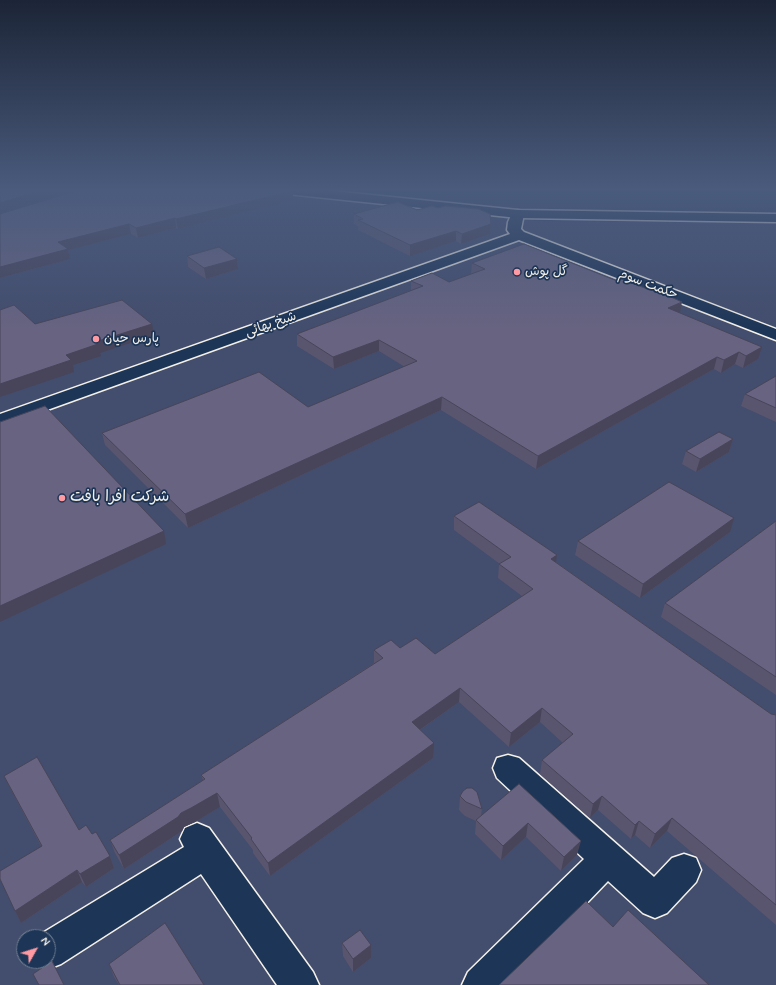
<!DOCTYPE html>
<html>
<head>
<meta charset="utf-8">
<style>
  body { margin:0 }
  #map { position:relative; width:776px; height:985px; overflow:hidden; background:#334364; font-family:Mynerve,sans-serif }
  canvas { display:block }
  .north { position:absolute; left:16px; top:929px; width:40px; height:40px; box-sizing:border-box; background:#1d3557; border:1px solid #738091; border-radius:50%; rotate:51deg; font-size:11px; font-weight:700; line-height:16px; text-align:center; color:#f4f1e8 }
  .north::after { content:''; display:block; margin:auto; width:14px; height:18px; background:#ff9aa2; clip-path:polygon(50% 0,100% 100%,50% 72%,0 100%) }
</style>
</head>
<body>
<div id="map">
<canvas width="776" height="985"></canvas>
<div class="north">N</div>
</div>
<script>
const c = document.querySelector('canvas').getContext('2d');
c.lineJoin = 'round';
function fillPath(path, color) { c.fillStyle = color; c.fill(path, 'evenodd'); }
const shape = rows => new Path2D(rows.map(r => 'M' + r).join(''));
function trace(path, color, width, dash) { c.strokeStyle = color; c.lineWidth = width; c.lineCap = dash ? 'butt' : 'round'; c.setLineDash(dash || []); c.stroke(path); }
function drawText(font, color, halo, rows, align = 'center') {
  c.font = font + ' Mynerve,"Playpen Sans Arabic",sans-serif'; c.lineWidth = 3.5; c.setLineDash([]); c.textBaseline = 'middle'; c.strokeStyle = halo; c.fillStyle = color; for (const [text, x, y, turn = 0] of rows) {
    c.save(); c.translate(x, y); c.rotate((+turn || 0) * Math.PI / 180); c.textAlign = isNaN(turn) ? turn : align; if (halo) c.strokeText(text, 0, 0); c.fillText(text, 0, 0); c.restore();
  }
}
fillPath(shape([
  [0,190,250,190,535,221,776,223,776,985,0,985],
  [24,937,48,937,48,961,24,961]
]), '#434d6d');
const minor = shape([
  [518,210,523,211,524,214,521,229,524,232,776,329,776,340,519,240,0,427,0,414,510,234,507,230,508,222,513,211,518,210],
  [508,755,519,758,654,877,672,858,684,854,696,858,701,870,696,882,667,913,655,918,643,913,608,881,508,985,462,985,468,972,584,859,497,778,493,768,497,758,508,755],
  [197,823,209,828,313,972,319,985,277,985,201,874,61,964,48,969,35,964,34,961,48,961,48,937,36,937,184,847,180,839,185,828,197,823]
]);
const major = shape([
  [281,190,323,190,518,210,776,214,776,222,518,218,287,194,283,193,281,190]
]);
trace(minor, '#f4f1e8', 3);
trace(major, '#f4f1e8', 3);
fillPath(minor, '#1d3557');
fillPath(major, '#1d3557');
fillPath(shape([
  [293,190,293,200,178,229,176,228,138,238,131,234,68,250,70,259,0,278,0,214,224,191],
  [438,208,491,224,490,234,461,244,456,241,410,256,358,230,358,226,354,224,354,214,417,210],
  [187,256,237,259,238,269,206,279,188,267],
  [472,263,680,313,758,359,743,368,735,364,721,373,714,369,536,469,441,410,188,528,105,445,102,433,308,407,405,367,379,351,334,369,297,346,297,334,411,291,411,281,449,282,471,274],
  [776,376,776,422,741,406,745,394],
  [733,439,729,452,696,472,682,464,686,451],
  [454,516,556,562,771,714,776,715,776,925,667,831,650,848,635,835,631,839,598,810,590,818,540,774,542,760,563,743,540,722,509,747,459,702,420,730,433,758,270,876,253,853,253,850,220,807,195,822,184,827,182,831,124,869,115,853,110,840,203,780,201,775,374,663,374,650,400,648,435,654,522,596,498,578,499,564,500,564,454,530],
  [776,521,776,695,661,617,665,603],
  [730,532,640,598,575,555,578,541],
  [4,776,79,830,92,834,110,856,114,868,86,887,82,882,21,923,15,911,41,846,10,788],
  [519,784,577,855,561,871,526,837,501,860,475,834,476,821,465,816,459,810,460,796,482,809,481,816],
  [342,943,371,945,371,958,353,972,343,956],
  [109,964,204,985,119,985,114,977]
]), '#59556f');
fillPath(shape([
  [42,190,75,190,0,213,0,203],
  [293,191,293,200,178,229,176,219],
  [175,218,176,228,138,238,136,228],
  [129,224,131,234,68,250,70,259,0,278,0,267,58,242],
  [491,224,490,234,461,244,462,234],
  [456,231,456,241,410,256,410,245],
  [237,259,238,269,206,279,204,268],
  [682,302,680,313,668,308],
  [152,324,154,335,100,353,101,356,73,365,74,372,0,397,0,384,95,342],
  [379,340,379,351,334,369,333,357],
  [762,347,758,359,743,368,746,356],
  [739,352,735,364,721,373,724,360],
  [717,357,714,369,536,469,538,456],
  [442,397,441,410,188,528,185,514],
  [733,439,729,452,696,472,700,459],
  [734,518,730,532,640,598,643,584],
  [164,531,166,544,0,622,0,606],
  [557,555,555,569,551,559],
  [460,688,459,702,411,736,412,722],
  [542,708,540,722,509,747,511,733],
  [434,743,433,758,270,876,268,863],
  [217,793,220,807,195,822,184,827,182,831,124,869,119,855,181,813],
  [602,796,598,810,590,818,593,804],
  [672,818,667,831,650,848,655,834],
  [639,821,635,835,631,839,635,825],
  [528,823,526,837,501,860,503,846],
  [581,841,577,855,561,871,564,857],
  [110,856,114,868,86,887,80,874],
  [77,870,82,882,21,923,15,911],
  [371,945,371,958,353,972,353,959]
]), '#48455a');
const building = shape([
  [0,190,42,190,0,203,0,190],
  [79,190,221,190,220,194,225,190,293,190,293,191,176,219,175,218,136,228,129,224,58,242,68,249,0,267,0,214,79,190],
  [398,202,417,210,432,206,438,208,445,206,478,209,490,214,491,224,462,234,456,231,410,245,358,220,363,219,354,214,398,202],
  [524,244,617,281,622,279,647,289,652,287,670,295,671,297,682,302,668,308,762,347,746,356,739,352,724,360,717,357,538,456,442,397,185,514,102,433,259,372,308,407,417,361,379,340,333,357,297,334,423,286,411,281,432,273,449,282,485,269,472,263,524,244],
  [219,247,237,259,204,268,187,256,219,247],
  [122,300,152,324,95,342,98,344,66,355,71,360,0,384,0,310,14,305,35,324,122,300],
  [776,376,776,408,745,394,776,376],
  [45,406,164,531,0,606,0,422,45,406],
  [719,432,733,439,700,459,686,451,719,432],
  [669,482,734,518,643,584,578,541,669,482],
  [479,502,557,555,551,559,771,714,776,715,776,905,672,818,655,834,639,821,635,825,602,796,593,804,542,760,573,734,542,708,511,733,460,688,412,722,434,743,268,863,251,839,252,838,217,793,191,808,181,813,178,817,119,855,110,840,205,779,201,775,383,658,374,650,391,640,400,648,416,638,435,654,533,589,499,564,511,557,454,516,479,502],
  [776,521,776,677,665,603,776,521],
  [37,757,79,830,86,825,92,834,96,832,110,856,80,874,77,870,15,911,0,879,0,871,42,846,4,776,37,757],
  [519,784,581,841,564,857,528,823,503,846,476,820,519,784],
  [467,788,472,788,477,792,482,809,466,802,460,796,463,791,467,788],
  [586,901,613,927,628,910,709,985,499,985,586,901],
  [165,923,204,985,120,985,109,964,165,923],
  [360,930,371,945,353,959,342,943,360,930],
  [52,961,64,985,39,985,33,974,52,961]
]);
fillPath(building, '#676381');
trace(building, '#48455a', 1);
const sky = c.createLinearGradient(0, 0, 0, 328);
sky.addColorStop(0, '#1c2537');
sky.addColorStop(0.58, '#4a5b7d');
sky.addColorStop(1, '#4a5b7d00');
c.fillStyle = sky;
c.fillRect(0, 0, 776, 328);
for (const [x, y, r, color] of [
  [517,272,4,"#ff9aa2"],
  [96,339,4,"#ff9aa2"],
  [62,498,4,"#ff9aa2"]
]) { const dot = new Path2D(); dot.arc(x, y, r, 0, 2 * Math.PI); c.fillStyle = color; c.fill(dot); trace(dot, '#1d3557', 1.5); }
drawText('13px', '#f4f1e8', '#1d3557', [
  ["گل پوش",525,272],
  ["پارس حیان",104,339]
], 'left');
drawText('13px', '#f4f1e8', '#1d3557', [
  ["حکمت سوم",648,285,21],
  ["شیخ بهائی",271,325,-19]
]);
drawText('16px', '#f4f1e8', '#1d3557', [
  ["شرکت افرا بافت",70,498]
], 'left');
</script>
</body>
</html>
